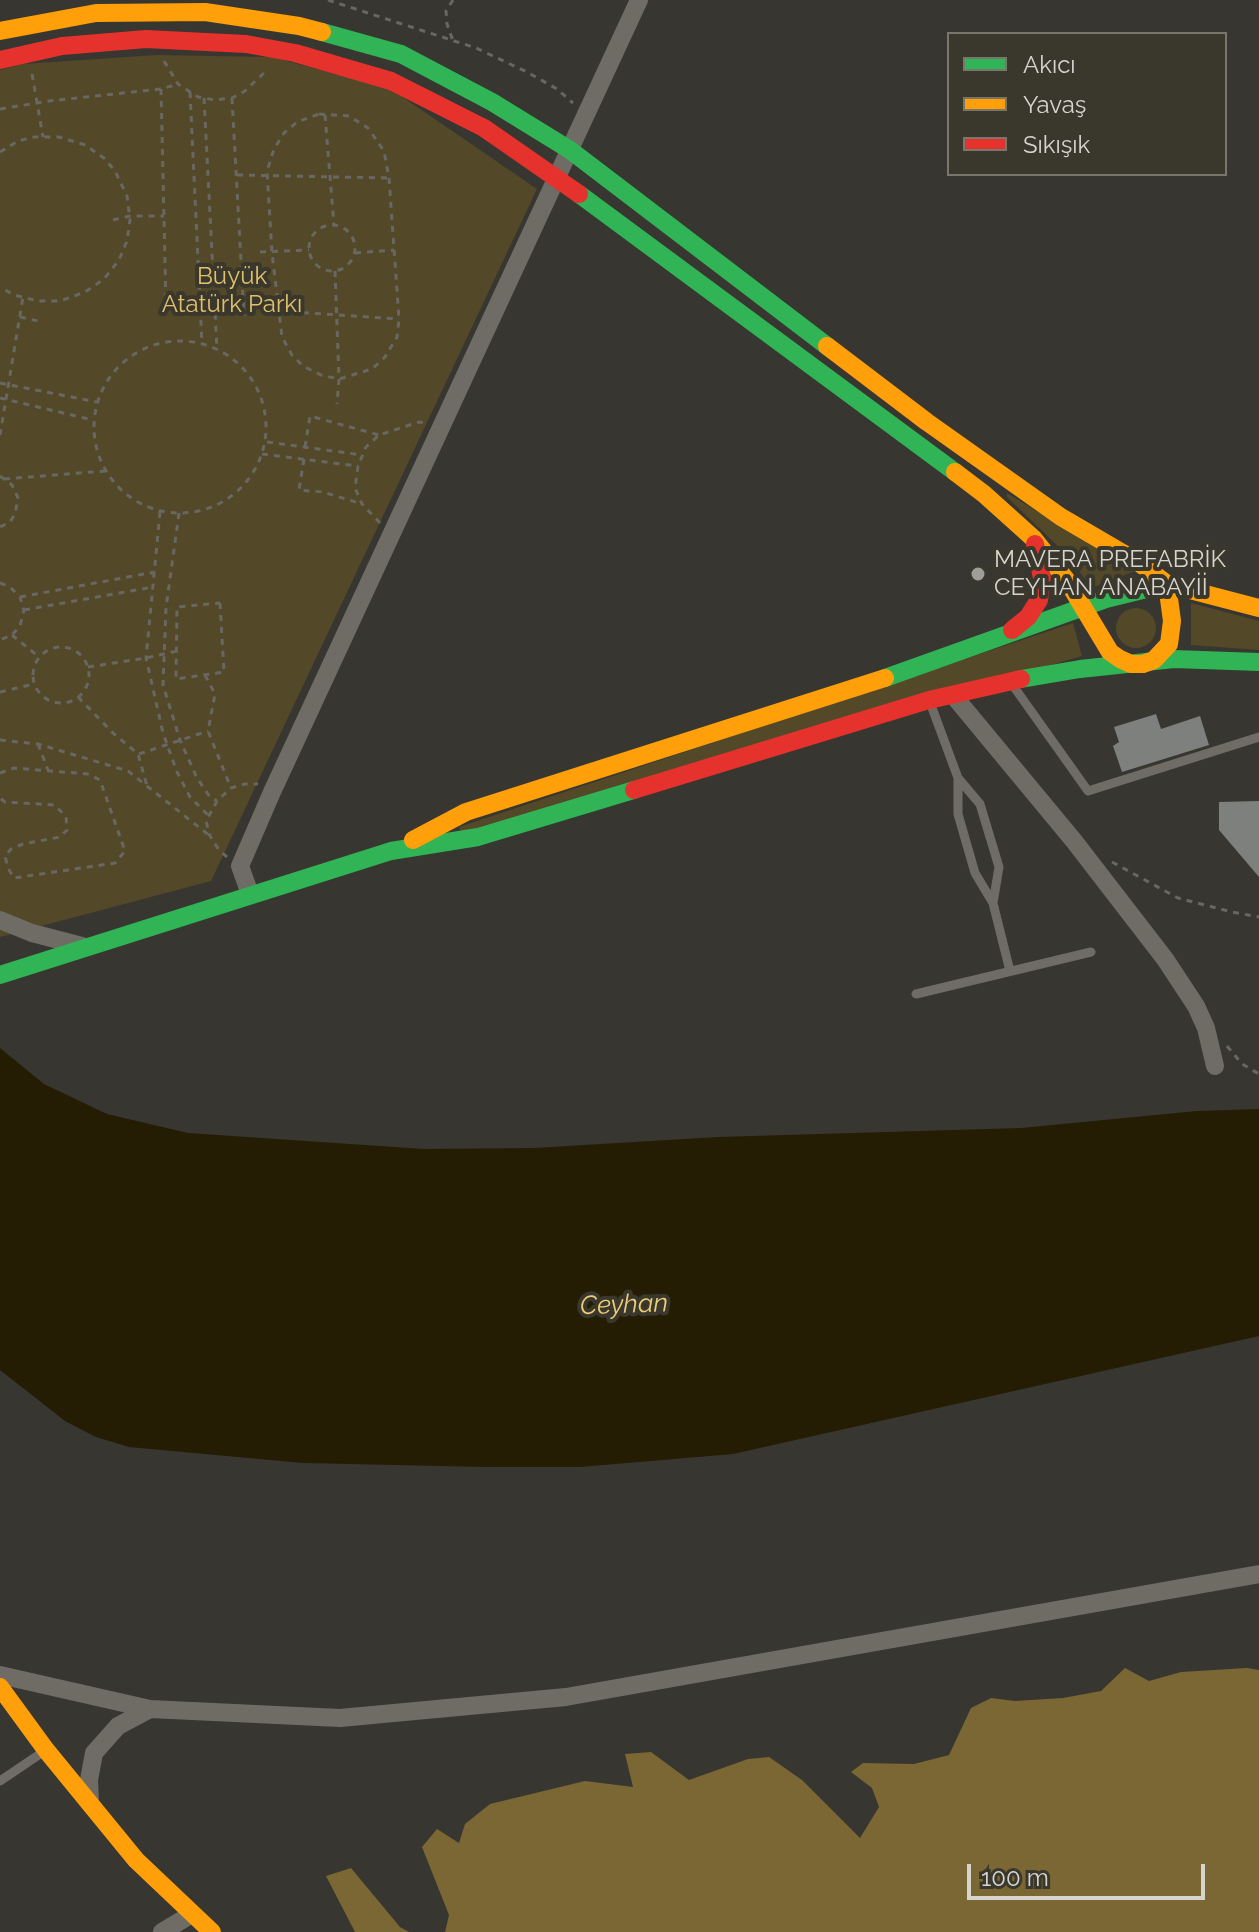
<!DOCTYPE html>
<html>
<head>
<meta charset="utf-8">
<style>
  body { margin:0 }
  #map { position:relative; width:1259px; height:1932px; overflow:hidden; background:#373630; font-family:Raleway,sans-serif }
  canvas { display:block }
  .legend { position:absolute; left:947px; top:32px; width:280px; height:144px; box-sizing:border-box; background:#3a372d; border:2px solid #78766d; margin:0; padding:10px 14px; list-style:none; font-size:24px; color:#d6d4ce }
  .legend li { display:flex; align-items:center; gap:16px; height:40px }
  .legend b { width:40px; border:2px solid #78766d }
  .scale { position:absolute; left:967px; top:1864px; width:238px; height:36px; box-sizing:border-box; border:4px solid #d6d4ce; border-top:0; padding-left:10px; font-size:24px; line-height:28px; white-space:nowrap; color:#d6d4ce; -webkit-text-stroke:6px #3a372d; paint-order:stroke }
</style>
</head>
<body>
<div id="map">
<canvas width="1259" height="1932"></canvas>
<ul class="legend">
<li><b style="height:10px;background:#30b455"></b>Akıcı</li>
<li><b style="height:10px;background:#ff9f0a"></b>Yavaş</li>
<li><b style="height:10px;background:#e5322d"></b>Sıkışık</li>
</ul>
<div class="scale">100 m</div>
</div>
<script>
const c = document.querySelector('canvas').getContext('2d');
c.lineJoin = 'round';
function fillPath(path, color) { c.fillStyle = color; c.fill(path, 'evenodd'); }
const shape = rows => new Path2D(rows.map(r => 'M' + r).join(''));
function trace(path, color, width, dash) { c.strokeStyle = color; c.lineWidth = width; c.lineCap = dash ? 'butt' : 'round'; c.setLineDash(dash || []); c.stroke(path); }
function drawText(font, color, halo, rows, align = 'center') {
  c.font = font + ' Raleway,sans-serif'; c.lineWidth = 8; c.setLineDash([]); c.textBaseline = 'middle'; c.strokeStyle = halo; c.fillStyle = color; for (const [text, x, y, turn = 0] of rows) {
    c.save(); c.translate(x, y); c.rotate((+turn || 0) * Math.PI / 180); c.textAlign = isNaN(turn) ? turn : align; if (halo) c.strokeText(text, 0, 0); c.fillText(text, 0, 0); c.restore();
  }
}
fillPath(shape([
  [156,55,272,57,391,89,537,189,211,881,0,937,0,70,23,64],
  [1007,493,1135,571,1092,588,1065,553,1007,497],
  [1191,603,1259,621,1259,650,1191,645],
  '1116 628a20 20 0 1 1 40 0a20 20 0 1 1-40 0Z',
  [1073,623,1082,656,462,834,459,827]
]), '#534828');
fillPath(shape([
  [1125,1668,1149,1681,1181,1672,1247,1668,1259,1670,1259,1932,445,1932,449,1915,422,1847,437,1829,459,1843,465,1824,490,1804,585,1781,633,1787,625,1754,651,1752,689,1780,748,1759,769,1757,802,1780,860,1838,879,1807,872,1788,851,1772,863,1763,914,1764,949,1755,971,1708,991,1698,1015,1701,1063,1698,1101,1691],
  [351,1868,400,1927,409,1932,355,1932,326,1876]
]), '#7a6733');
fillPath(shape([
  [0,1048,44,1084,107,1114,188,1133,424,1149,534,1148,718,1137,1021,1128,1197,1111,1259,1109,1259,1336,733,1454,580,1467,487,1467,303,1463,129,1447,96,1437,65,1421,0,1370]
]), '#251c04');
fillPath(shape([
  [1156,714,1161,729,1200,716,1209,745,1122,772,1113,746,1119,742,1114,727],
  [1259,801,1259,877,1219,830,1219,802]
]), '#7e807e');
trace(shape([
  [328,0,476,48,527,72,557,89,573,103],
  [453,0,446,11,447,24,453,41],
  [164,61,178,84,198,97,215,100,232,98,245,91,268,69],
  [32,74,43,137],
  [161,89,166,306],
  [190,92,202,344],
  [204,98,217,350],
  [232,98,244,316],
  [0,109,49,101,161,89,178,84],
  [319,114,349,116,368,128,384,151,389,178,399,319,397,337,385,357,372,369,339,379,321,375,303,366,292,355,282,337,272,253,267,171,274,149,284,133,297,122,319,114],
  [325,115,334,225],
  [0,152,18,141,34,137,59,137,85,145,104,158,115,171,127,196,130,220,127,241,119,260,104,279,85,292,60,301,38,301,14,295,0,287],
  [237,175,389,178],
  [113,220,130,216,164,216],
  '309 248a23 23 0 1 1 46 0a23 23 0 1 1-46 0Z',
  [260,252,309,250],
  [355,253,394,250],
  [335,271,339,379,337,404],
  [279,311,399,319],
  [20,317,38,321],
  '94 427a86 86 0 1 1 172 0a86 86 0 1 1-172 0Z',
  [0,383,97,402],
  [0,398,93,420],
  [0,435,23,297],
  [267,442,362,455],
  [305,447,310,416,379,435],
  [262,454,358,466],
  [304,459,299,490,323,492,362,504],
  [0,476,12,485,18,498,15,514,10,522,0,527],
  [4,479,105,471],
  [160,512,146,658,163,733,177,772,190,797,209,816],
  [179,513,166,608,163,685,180,740,197,778,210,797,217,801],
  [380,523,362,504,355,488,358,466,366,447,379,435,419,422,425,423],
  [0,583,10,587,20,597,24,610,20,626,12,635,0,640],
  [20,597,155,572],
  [220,603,224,672,176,679,177,607,220,603],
  [24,610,153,587],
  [12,635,39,657],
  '33 675a28 28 0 1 1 56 0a28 28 0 1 1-56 0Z',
  [88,667,146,658,177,651],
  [205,675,215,694,208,731,231,788],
  [0,692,34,684],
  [78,697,113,733,138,754,147,786],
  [0,740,38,744,128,771,210,836],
  [38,744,48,770],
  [139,754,208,731],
  [0,773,14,768,88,774,100,780,125,851,115,863,14,878,8,868,5,856,11,849,23,844,60,837,67,830,66,817,55,805,5,802,0,798],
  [227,857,219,850,210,836,206,821,217,801,231,788,245,784,258,784],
  [1112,862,1178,898,1232,912,1259,917],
  [1227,1046,1242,1064,1259,1074]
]), '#696761', 3, [6, 6]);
trace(shape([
  [1014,687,1088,791,1259,737],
  [931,705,958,778,958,814,975,873,993,903,1010,971],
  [958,778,980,804,999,867,993,903],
  [916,994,1091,952],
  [0,1781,46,1750]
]), '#6f6c65', 9);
trace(shape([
  [953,695,1074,841,1165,959,1196,1006,1206,1028,1215,1066],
  [250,894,240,866,272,792,639,0],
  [0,920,32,933,82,946],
  [0,1675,150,1709,340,1718,566,1697,1259,1574],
  [90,1803,89,1780,94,1753,118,1726,150,1709],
  [162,1932,192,1914]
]), '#6f6c65', 18);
trace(shape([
  [322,32,401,54,492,102,570,150,827,346],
  [579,194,955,472],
  [885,678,1106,599,1167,584],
  [1021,679,1080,669,1174,659,1259,662],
  [0,975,391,851,478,837,634,790]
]), '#30b455', 18);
trace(shape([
  [0,31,96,13,205,12,299,26,322,32],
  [827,346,927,422,1061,517,1138,562,1167,584,1259,608],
  [955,472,984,494,1034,539,1068,582,1110,652,1120,659,1131,664,1143,664,1154,660,1169,644,1172,621,1167,584],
  [413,840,466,812,885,678],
  [0,1687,46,1750,136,1860,212,1932]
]), '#ff9f0a', 18);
trace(shape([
  [0,60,62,46,146,39,246,44,295,53,391,81,484,128,579,194],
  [1012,630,1028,617,1039,600,1042,578,1035,544],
  [634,790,929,700,1021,679]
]), '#e5322d', 18);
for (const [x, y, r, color] of [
  [978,574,8,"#9e9d97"]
]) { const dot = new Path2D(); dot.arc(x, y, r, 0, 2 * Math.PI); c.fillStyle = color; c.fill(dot); trace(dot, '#3a372d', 3); }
drawText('24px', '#e0c16a', '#3a372d', [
  ["Büyük",232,277],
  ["Atatürk Parkı",232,305]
]);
drawText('24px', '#d6d4ce', '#3a372d', [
  ["MAVERA PREFABRİK",994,560],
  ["CEYHAN ANABAYİİ",994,588]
], 'left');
drawText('italic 26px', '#edcd77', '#3a372d', [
  ["Ceyhan",624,1305,-2]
]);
</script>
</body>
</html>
